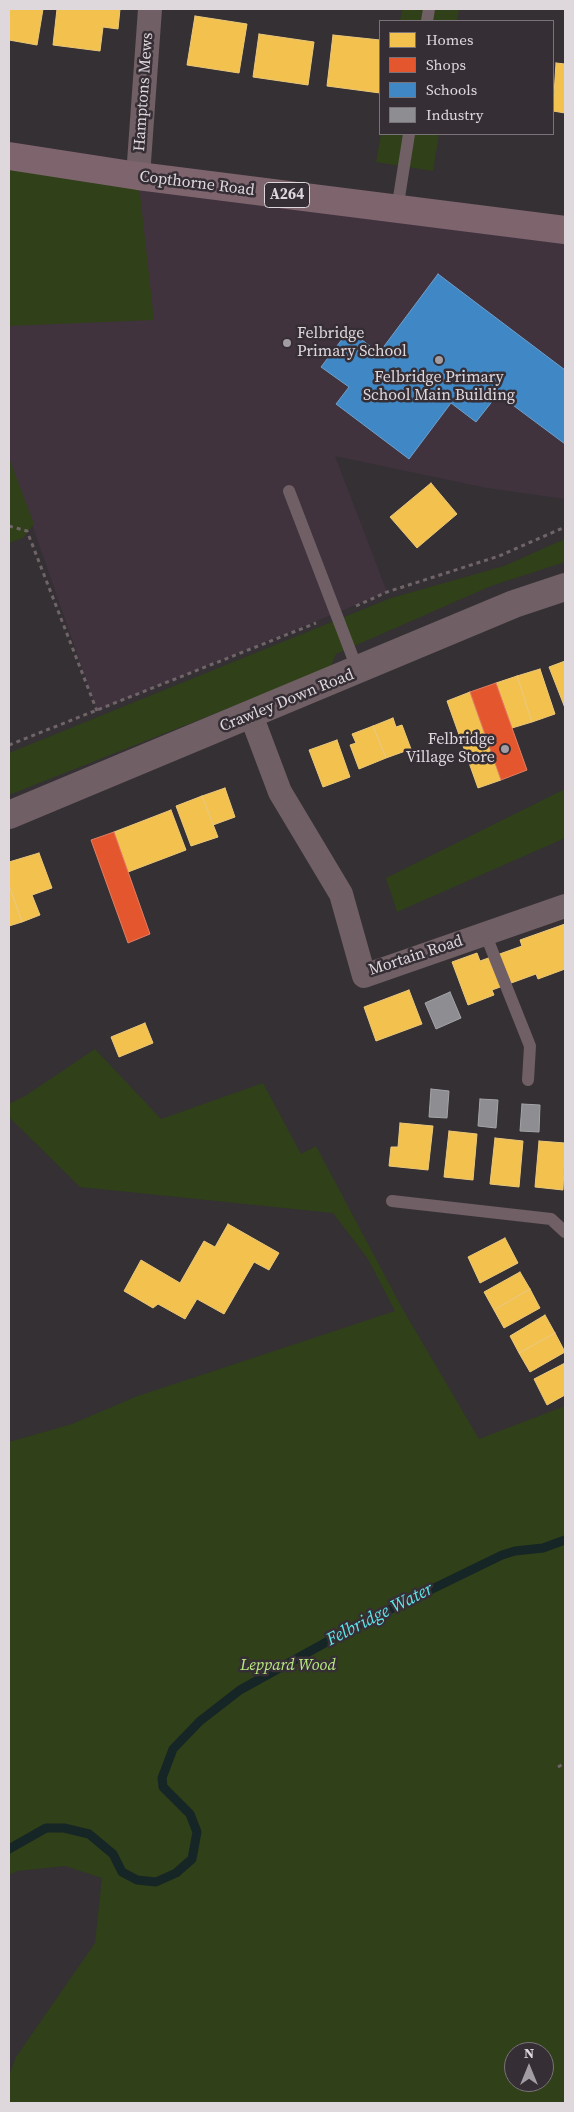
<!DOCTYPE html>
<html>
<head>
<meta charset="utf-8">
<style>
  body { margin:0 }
  #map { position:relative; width:574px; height:2112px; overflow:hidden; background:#343034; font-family:"Source Serif 4",serif }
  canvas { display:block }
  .frame { position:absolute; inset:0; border:10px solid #ded8dd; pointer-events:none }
  .legend { position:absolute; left:379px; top:20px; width:175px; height:115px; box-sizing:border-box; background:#362e35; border:1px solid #797278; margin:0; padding:6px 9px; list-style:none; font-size:15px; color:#ded8dd }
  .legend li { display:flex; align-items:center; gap:10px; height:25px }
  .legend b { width:25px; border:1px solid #797278 }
  .north { position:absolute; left:504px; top:2042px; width:50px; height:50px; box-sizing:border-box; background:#362e35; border:1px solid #797278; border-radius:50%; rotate:0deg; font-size:14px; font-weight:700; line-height:20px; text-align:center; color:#ded8dd }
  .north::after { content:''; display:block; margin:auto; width:18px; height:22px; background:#a29da2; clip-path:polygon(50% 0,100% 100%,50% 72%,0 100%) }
</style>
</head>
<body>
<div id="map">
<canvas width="574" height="2112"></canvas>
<div class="frame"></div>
<ul class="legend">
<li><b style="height:14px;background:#f2c14e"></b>Homes</li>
<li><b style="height:14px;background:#e4572e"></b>Shops</li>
<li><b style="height:14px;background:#3f88c5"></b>Schools</li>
<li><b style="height:14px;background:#8d8d92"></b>Industry</li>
</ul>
<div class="north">N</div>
</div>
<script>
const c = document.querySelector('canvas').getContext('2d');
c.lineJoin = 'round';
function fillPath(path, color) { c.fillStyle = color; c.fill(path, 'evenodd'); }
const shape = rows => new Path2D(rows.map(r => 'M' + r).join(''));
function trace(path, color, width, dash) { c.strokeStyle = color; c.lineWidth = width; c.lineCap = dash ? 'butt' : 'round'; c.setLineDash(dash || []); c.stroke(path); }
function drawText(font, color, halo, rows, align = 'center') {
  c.font = font + ' "Source Serif 4",serif'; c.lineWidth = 5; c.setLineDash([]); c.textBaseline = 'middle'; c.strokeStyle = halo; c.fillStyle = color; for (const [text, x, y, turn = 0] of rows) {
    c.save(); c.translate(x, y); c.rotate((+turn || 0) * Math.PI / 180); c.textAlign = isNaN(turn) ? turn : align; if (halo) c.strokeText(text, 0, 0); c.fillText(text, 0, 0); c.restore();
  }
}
fillPath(shape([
  [9,156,565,230,565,499,487,488,335,456,387,592,97,711,9,458]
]), '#40333e');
fillPath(shape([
  [402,9,459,9,457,21,400,21],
  [381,134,439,134,433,171,376,162],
  [9,156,138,176,154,320,9,326],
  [9,458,34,524,23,538,9,543],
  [565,539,565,562,491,586,336,654,330,668,9,795,9,753,391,598,504,566],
  [565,789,565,838,397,912,386,878],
  [95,1049,161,1119,263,1083,301,1154,316,1146,402,1308,479,1439,565,1406,565,2103,9,2103,9,2076,16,2057,95,1943,102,1878,65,1866,17,1871,9,1875,9,1442,72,1424,135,1397,395,1311,368,1259,333,1213,80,1187,9,1117,9,1104,25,1096],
  [514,2052,544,2052,544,2082,514,2082]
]), '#304019');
const homes = shape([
  [9,9,43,9,37,45,9,40,9,9],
  [57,9,120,9,118,29,103,27,100,51,53,45,57,9],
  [195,16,247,24,239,73,187,65,195,16],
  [259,34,314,42,308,85,253,77,259,34],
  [333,35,380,40,380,93,327,86,333,35],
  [556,63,565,64,565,113,553,111,556,63],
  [431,483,457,514,417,548,390,517,431,483],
  [565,661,565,708,549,667,565,661],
  [540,669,555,714,532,722,517,676,540,669],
  [517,676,532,722,512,728,496,683,517,676],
  [470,692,501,780,478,788,447,701,470,692],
  [393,718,396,727,402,725,411,749,386,758,373,726,393,718],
  [373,726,386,758,359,769,350,745,356,743,352,734,373,726],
  [337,740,350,777,323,787,309,750,337,740],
  [225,788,235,817,213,825,202,796,225,788],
  [202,796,218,837,191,846,176,806,202,796],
  [171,810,186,850,128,872,114,832,171,810],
  [39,853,52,888,32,895,40,915,22,922,9,885,9,862,39,853],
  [9,885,22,922,9,926,9,885],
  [565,924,565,969,538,979,536,974,492,990,494,995,468,1005,452,962,477,953,480,961,522,946,520,940,565,924],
  [409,990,422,1024,376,1041,364,1007,409,990],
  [145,1023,153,1043,119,1057,111,1037,145,1023],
  [400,1123,433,1126,428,1170,389,1166,391,1147,398,1147,400,1123],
  [449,1131,477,1134,473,1180,444,1177,449,1131],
  [495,1138,523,1141,519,1187,490,1184,495,1138],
  [539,1141,565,1143,563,1190,535,1187,539,1141],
  [228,1224,279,1253,269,1270,254,1262,224,1314,197,1299,185,1319,158,1304,153,1308,124,1291,141,1260,180,1283,204,1241,215,1247,228,1224],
  [505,1238,518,1263,480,1283,468,1257,505,1238],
  [520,1272,530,1289,494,1310,484,1292,520,1272],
  [530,1289,540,1308,504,1328,494,1310,530,1289],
  [545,1315,555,1333,519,1353,510,1336,545,1315],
  [555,1333,565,1352,530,1372,519,1353,555,1333],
  [565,1363,565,1395,547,1405,534,1379,565,1363]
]);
fillPath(homes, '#f2c14e');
trace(homes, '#ecc879', 1);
const shops = shape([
  [496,683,527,770,501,780,470,692,496,683],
  [114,832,150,934,128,943,91,840,114,832]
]);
fillPath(shops, '#e4572e');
trace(shops, '#e27e62', 1);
const schools = shape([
  [438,274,565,370,565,444,498,394,476,422,451,403,409,459,336,404,349,387,321,367,349,330,379,353,438,274]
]);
fillPath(schools, '#3f88c5');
trace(schools, '#6fa0cc', 1);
const industry = shape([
  [450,992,461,1018,436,1029,425,1003,450,992],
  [431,1089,449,1091,447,1118,429,1117,431,1089],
  [480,1099,498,1100,496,1128,478,1126,480,1099],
  [522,1104,540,1105,539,1132,520,1131,522,1104]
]);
fillPath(industry, '#8d8d92');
trace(industry, '#a5a4a8', 1);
trace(shape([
  [9,1849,46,1828,64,1828,89,1834,113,1854,122,1872,137,1880,156,1882,176,1873,192,1859,197,1832,190,1814,163,1787,162,1778,173,1749,200,1721,240,1690,350,1629,502,1555,515,1551,543,1548,565,1540]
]), '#162525', 9);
trace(shape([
  [9,526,27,531,97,711],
  [356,606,387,592,499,556,565,527],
  [9,745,316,623],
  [558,1767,565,1763]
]), '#706468', 3, [4, 4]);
trace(shape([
  [427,21,429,9],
  [397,210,409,134],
  [289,491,358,671],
  [485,933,530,1046,528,1080],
  [392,1201,551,1219,565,1232]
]), '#705f64', 12);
trace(shape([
  [138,176,150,9],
  [251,715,280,792,341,894,364,976,565,906]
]), '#705f64', 24);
trace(shape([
  [9,815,514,604,565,587]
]), '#705f64', 28);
trace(shape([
  [9,156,138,176,565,230]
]), '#7e646d', 28);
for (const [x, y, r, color] of [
  [287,343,5,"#a29da2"],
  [439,360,5,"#a29da2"],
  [505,749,5,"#a29da2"]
]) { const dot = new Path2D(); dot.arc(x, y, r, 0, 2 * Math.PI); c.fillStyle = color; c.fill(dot); trace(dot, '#362e35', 2); }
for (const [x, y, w] of [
  [287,195,45]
]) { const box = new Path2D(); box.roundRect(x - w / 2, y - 12.5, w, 25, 4); c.fillStyle = '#362e35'; c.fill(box); trace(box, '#ded8dd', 1); }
drawText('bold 15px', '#ded8dd', null, [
  ["A264",287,195]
]);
drawText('16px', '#ded8dd', '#362e35', [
  ["Hamptons Mews",144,92,-86],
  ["Copthorne Road",197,184,7],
  ["Crawley Down Road",287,701,-22],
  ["Mortain Road",416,956,-18]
]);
drawText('16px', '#ded8dd', '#362e35', [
  ["Felbridge",297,334],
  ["Primary School",297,352],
  ["Felbridge Primary",439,378,"center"],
  ["School Main Building",439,396,"center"],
  ["Felbridge",495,740,"right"],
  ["Village Store",495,758,"right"]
], 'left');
drawText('italic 16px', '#b8ea7f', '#362e35', [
  ["Leppard Wood",288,1666]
]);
drawText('italic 18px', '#5ee5e6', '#362e35', [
  ["Felbridge Water",380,1615,-27]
]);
</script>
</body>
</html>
